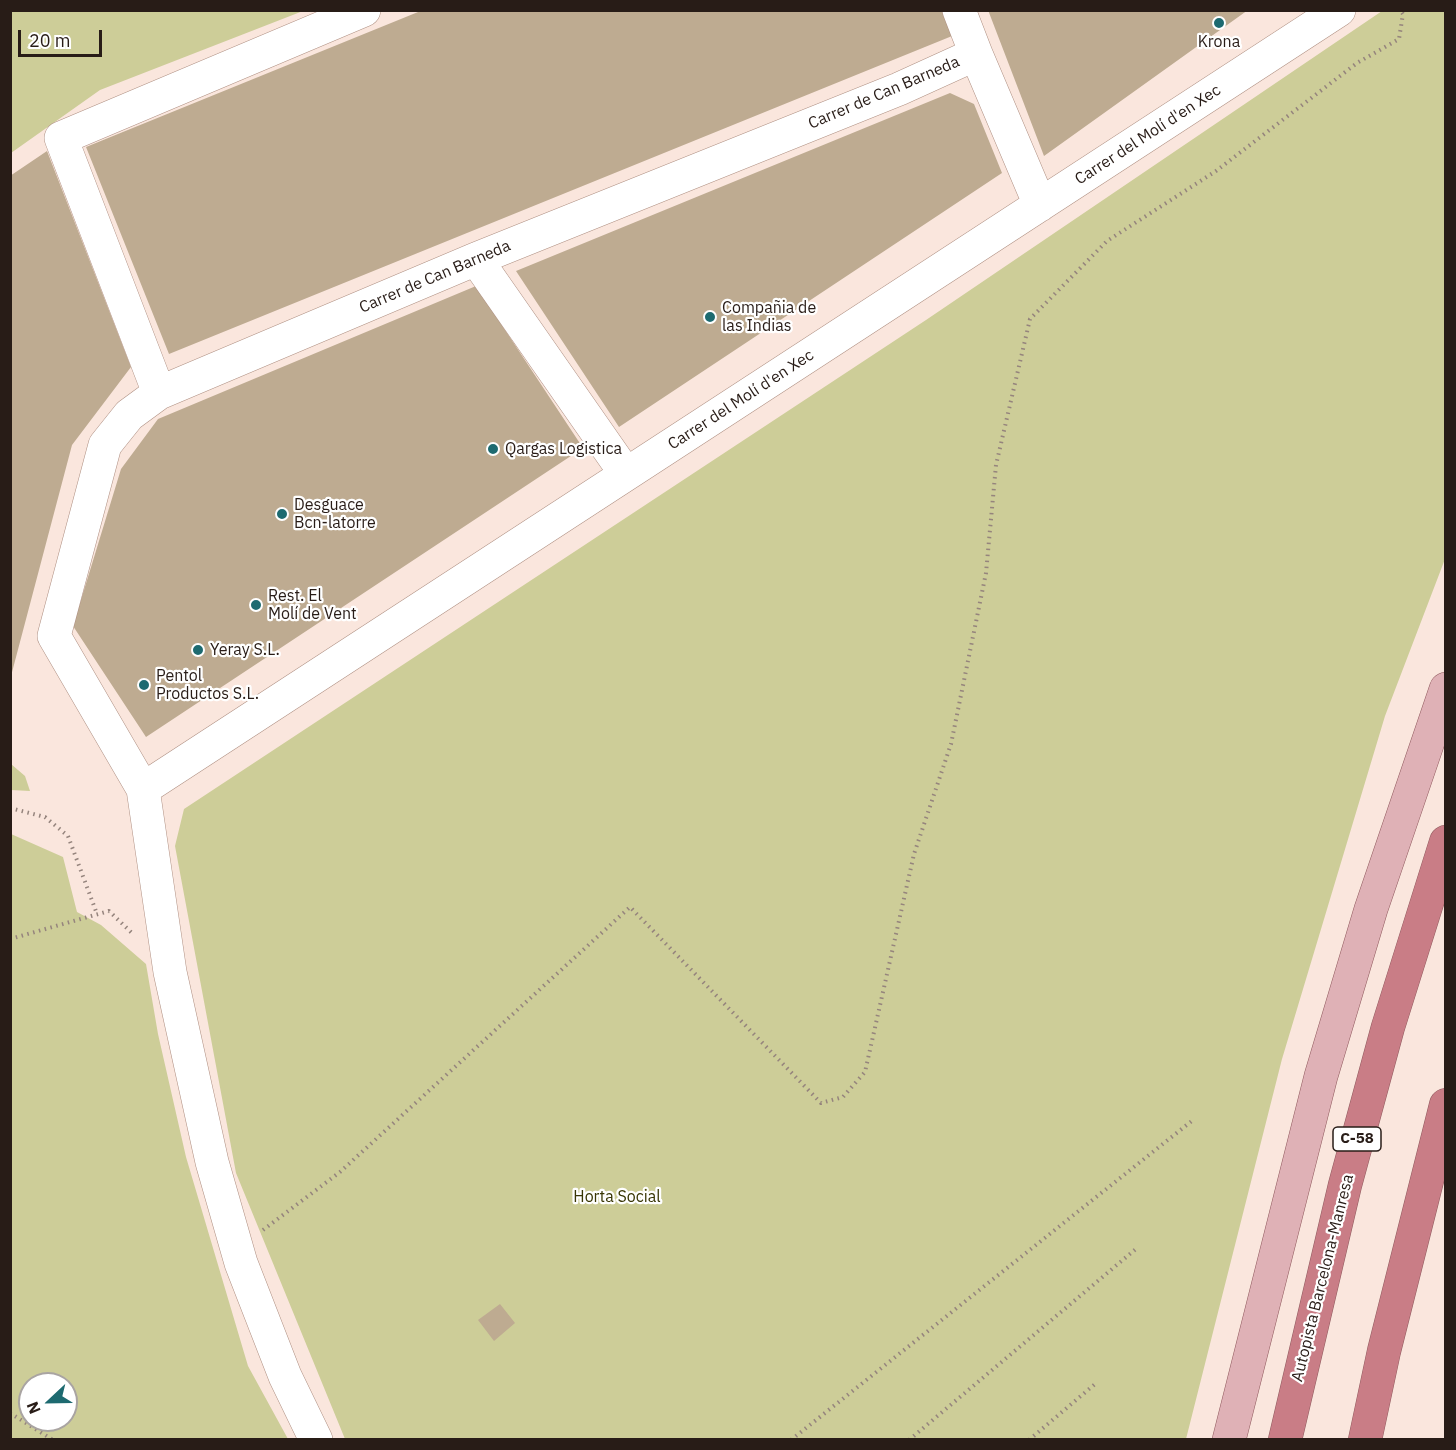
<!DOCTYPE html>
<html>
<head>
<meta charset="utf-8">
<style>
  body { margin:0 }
  #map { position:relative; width:1456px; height:1450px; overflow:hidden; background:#fae6dd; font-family:"IBM Plex Sans",sans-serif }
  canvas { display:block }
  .frame { position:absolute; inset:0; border:12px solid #281c17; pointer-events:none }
  .north { position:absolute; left:18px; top:1372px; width:60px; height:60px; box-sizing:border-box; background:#fff; border:2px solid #a9a4a2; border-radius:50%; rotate:248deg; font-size:16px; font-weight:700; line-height:24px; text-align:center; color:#281c17 }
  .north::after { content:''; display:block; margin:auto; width:21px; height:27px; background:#1d6a70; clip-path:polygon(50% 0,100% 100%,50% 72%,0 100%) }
  .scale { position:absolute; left:18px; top:30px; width:84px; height:27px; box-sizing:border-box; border:3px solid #281c17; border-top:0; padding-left:8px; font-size:18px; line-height:21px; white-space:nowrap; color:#281c17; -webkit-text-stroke:4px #fff; paint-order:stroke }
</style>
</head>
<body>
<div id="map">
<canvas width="1456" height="1450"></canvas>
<div class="frame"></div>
<div class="north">N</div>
<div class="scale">20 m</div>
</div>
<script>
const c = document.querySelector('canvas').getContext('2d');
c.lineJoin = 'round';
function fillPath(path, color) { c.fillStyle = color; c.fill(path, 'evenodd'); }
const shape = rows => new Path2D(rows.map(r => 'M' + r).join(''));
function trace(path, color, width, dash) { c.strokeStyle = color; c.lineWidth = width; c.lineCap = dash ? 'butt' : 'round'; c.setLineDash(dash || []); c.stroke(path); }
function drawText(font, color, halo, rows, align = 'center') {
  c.font = font + ' "IBM Plex Sans",sans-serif'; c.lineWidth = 4.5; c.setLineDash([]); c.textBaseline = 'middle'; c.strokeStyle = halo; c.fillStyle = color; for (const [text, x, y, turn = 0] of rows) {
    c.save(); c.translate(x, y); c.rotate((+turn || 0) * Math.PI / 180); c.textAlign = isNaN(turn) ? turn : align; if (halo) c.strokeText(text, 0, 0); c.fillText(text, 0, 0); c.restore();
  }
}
fillPath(shape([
  [11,10,303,10,303,11,100,90,11,153],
  [1382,11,1445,11,1445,559,1385,716,1282,1059,1186,1439,345,1439,236,1173,175,846,184,809,926,320],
  [11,764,25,776,30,791,11,790],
  [11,834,63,857,77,912,101,925,146,964,158,1034,186,1157,248,1366,288,1439,11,1439],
  [30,1384,66,1384,66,1420,30,1420]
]), '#cdcd98');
fillPath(shape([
  [423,10,947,10,957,34,169,354,86,147],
  [988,10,1248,10,1044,156],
  [950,93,974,104,1002,173,619,427,516,271],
  [47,151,131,367,72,445,11,676,10,176],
  [476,286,583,448,146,737,73,626,121,469,158,419],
  [500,1304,515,1323,494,1341,478,1320]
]), '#beab91');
const minor = shape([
  [959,10,976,54],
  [476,259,626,474],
  [159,393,61,138,364,10],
  [143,789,1339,10],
  [316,1440,285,1376,241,1263,212,1162,170,972,143,789,54,636,105,445,129,415,159,393,476,259,899,89,976,54,1040,205]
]);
const major = shape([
  [1229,1440,1321,1076,1371,909,1446,689]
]);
const highway = shape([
  [1285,1440,1345,1185,1388,1027,1446,842],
  [1365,1440,1384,1351,1446,1105]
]);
trace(minor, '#af9083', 34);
trace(major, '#915b5f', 34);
trace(highway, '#915b5f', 34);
trace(shape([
  [10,808,45,817,68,836,97,914],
  [10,939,109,911,134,935],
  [263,1230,340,1172,630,907,821,1103,843,1097,865,1072,914,854,951,744,986,573,996,465,1030,319,1107,241,1216,171,1357,63,1399,39,1403,14,1400,10],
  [10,1413,53,1440],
  [791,1440,1193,1120],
  [909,1440,1137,1248],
  [1029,1440,1095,1384]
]), '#95847d', 4, [1.5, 4.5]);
trace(minor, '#fff', 33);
trace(major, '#dfb1b6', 33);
trace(highway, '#c97d86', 33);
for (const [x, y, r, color] of [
  [1219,23,6,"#1d6a70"],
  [710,317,6,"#1d6a70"],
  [493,449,6,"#1d6a70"],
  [282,514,6,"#1d6a70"],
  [256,605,6,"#1d6a70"],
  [198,650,6,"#1d6a70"],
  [144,685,6,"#1d6a70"]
]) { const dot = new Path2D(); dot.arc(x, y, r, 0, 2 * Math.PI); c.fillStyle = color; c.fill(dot); trace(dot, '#fff', 2); }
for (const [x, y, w] of [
  [1357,1139,48]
]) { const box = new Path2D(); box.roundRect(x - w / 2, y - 12, w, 24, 4.5); c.fillStyle = '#fff'; c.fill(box); trace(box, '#281c17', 1.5); }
drawText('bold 15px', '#281c17', null, [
  ["C-58",1357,1139]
]);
drawText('16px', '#281c17', '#fff', [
  ["Krona",1219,42,"center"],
  ["Compañia de",722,308],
  ["las Indias",722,326],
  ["Qargas Logistica",505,449],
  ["Desguace",294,505],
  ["Bcn-latorre",294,523],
  ["Rest. El",268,596],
  ["Molí de Vent",268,614],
  ["Yeray S.L.",210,650],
  ["Pentol",156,676],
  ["Productos S.L.",156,694]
], 'left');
drawText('16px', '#281c17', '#fff', [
  ["Carrer de Can Barneda",884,93,-23],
  ["Carrer del Molí d'en Xec",1148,135,-33],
  ["Carrer de Can Barneda",435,277,-23],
  ["Carrer del Molí d'en Xec",741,400,-33],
  ["Autopista Barcelona-Manresa",1323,1278,-76]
]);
drawText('16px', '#383604', '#fff', [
  ["Horta Social",617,1197]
]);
</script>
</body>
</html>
